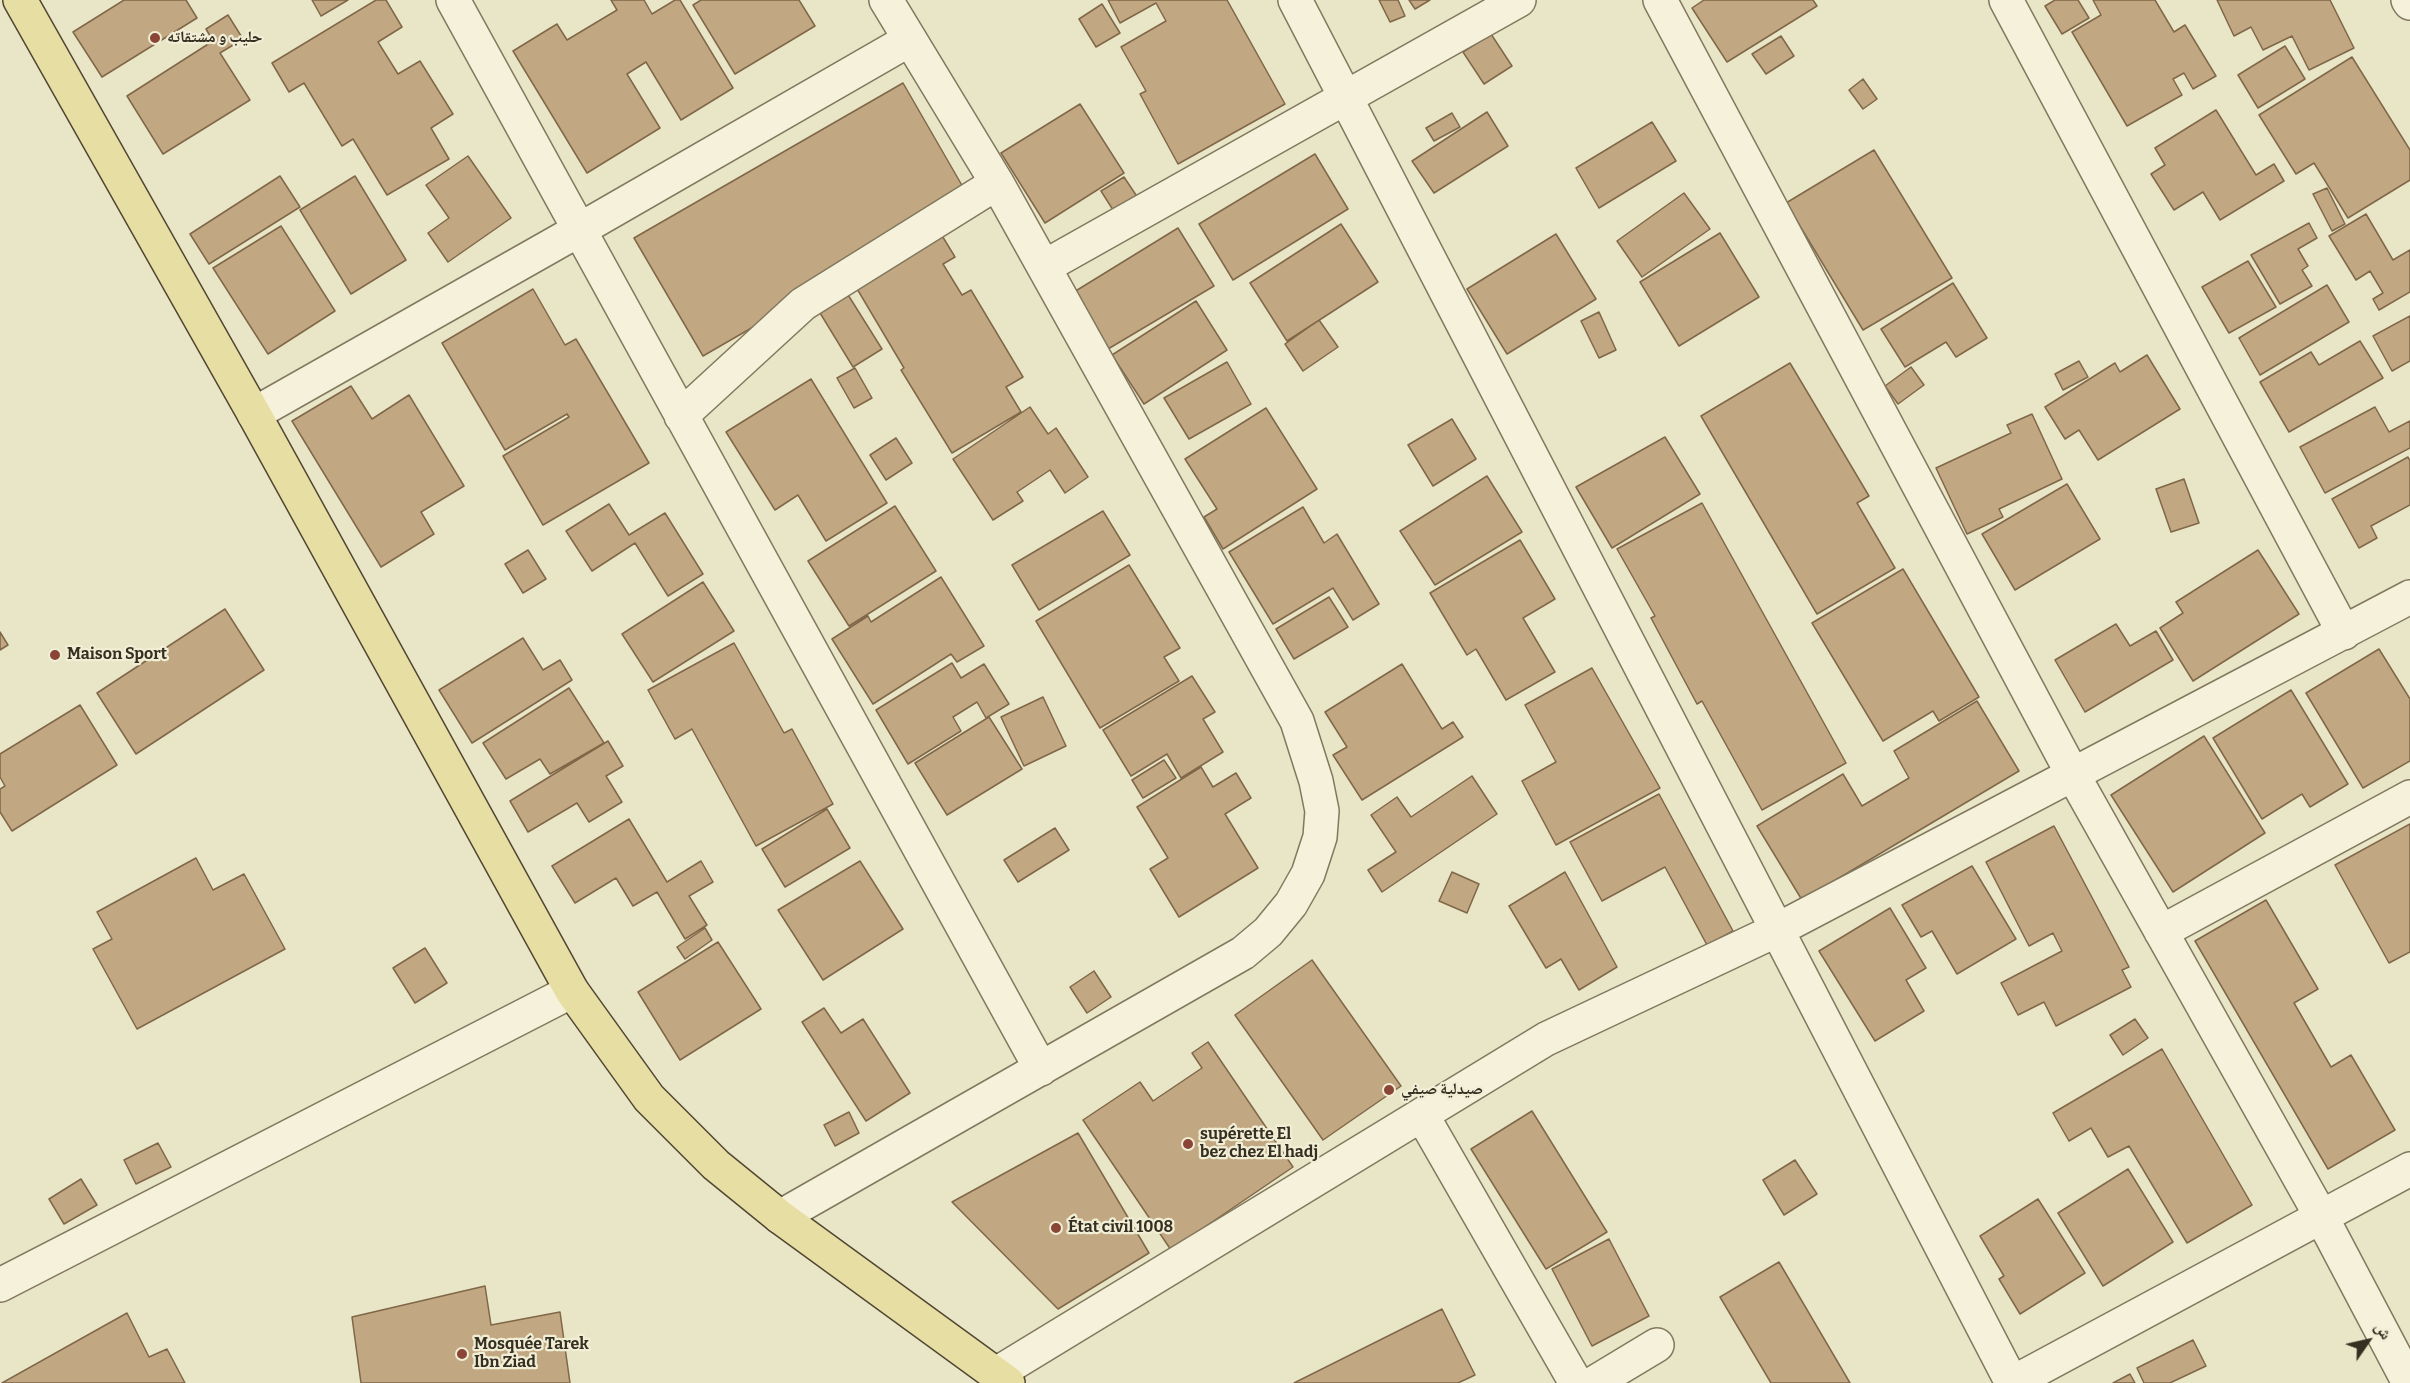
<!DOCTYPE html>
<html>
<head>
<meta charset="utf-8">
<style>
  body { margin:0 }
  #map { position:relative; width:2410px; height:1383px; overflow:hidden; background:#e9e5c7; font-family:Bitter,"Noto Naskh Arabic",serif }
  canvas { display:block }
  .north { position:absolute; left:2338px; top:1311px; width:60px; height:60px; -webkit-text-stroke:4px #f1eed6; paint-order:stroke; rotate:56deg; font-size:16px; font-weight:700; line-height:24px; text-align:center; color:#352e21 }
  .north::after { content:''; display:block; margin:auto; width:21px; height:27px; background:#352e21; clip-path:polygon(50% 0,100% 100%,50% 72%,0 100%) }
</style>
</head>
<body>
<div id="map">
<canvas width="2410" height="1383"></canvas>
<div class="north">ش</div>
</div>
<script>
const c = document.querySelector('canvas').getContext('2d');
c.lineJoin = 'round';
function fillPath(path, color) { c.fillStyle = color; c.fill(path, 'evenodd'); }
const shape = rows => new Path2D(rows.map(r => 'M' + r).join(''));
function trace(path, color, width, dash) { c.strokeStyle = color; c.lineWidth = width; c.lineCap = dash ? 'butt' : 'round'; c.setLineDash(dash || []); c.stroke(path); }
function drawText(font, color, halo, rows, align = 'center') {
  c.font = font + ' Bitter,"Noto Naskh Arabic",serif'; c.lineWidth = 4.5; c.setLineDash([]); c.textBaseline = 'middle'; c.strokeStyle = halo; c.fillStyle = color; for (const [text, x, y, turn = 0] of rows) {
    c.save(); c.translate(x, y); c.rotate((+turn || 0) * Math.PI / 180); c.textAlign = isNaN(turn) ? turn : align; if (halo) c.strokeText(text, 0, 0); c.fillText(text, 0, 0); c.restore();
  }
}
const building = shape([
  [124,0,186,0,197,18,102,77,73,32,124,0],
  [312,0,348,0,321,16,312,0],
  [376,0,386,0,402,27,378,42,398,74,420,61,453,114,431,128,449,159,387,195,353,139,342,146,304,83,289,92,272,63,376,0],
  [611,0,644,0,652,14,675,0,680,0,733,88,681,120,646,62,627,74,660,128,587,173,513,51,557,24,567,40,617,10,611,0],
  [701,0,799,0,815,26,735,74,693,5,701,0],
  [1108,0,1227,0,1285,104,1178,164,1140,94,1146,91,1121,47,1166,21,1156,3,1120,23,1108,0],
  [1379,0,1398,0,1405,16,1390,22,1379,0],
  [1409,0,1430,0,1415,9,1409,0],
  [1704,0,1813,0,1817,6,1727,62,1692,8,1704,0],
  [2055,0,2078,0,2089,18,2062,34,2045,6,2055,0],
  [2093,0,2155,0,2174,32,2185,25,2216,76,2193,89,2184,73,2173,79,2182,95,2127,126,2072,32,2101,15,2093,0],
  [2217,0,2330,0,2354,48,2309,70,2292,36,2263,50,2251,27,2234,36,2217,0],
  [1102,4,1120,33,1096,47,1079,19,1102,4],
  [228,15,243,39,220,53,250,100,163,154,127,96,213,41,206,29,228,15],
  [1491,34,1512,66,1484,84,1463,52,1491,34],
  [1781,36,1794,56,1766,74,1752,54,1781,36],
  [2285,46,2305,79,2258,108,2238,75,2285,46],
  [2352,57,2410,150,2410,180,2348,218,2314,163,2296,174,2259,115,2352,57],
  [1863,79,1877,99,1863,109,1849,90,1863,79],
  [903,83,971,201,703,356,634,238,903,83],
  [1080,104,1124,173,1045,223,1001,153,1080,104],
  [2216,110,2256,175,2274,164,2284,181,2220,220,2203,192,2174,210,2151,174,2165,165,2155,148,2216,110],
  [1487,112,1508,146,1434,193,1412,161,1487,112],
  [1452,113,1460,127,1434,141,1426,128,1452,113],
  [1652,122,1676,161,1599,208,1576,168,1652,122],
  [1874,150,1952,278,1863,330,1786,203,1874,150],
  [1315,154,1348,209,1233,280,1199,224,1315,154],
  [468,156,511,218,448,262,428,233,449,218,426,185,468,156],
  [280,176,300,207,209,264,190,234,280,176],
  [355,176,406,260,351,294,300,210,355,176],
  [1124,177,1138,198,1115,213,1101,191,1124,177],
  [2327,188,2345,224,2332,231,2313,194,2327,188],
  [1684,193,1710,229,1642,277,1617,241,1684,193],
  [2366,214,2393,260,2410,250,2410,292,2379,310,2373,299,2383,293,2370,271,2356,280,2329,236,2366,214],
  [2309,223,2317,238,2298,249,2308,266,2302,270,2312,286,2280,304,2251,255,2309,223],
  [1341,224,1378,282,1287,341,1250,283,1341,224],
  [281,226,335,311,268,354,213,268,281,226],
  [1178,228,1214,286,1108,349,1074,292,1178,228],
  [1720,233,1759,297,1679,346,1640,282,1720,233],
  [941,234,955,257,943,264,962,295,971,290,1023,377,1006,387,1021,412,952,453,901,370,904,368,853,282,941,234],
  [1556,234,1596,299,1507,354,1467,289,1556,234],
  [2248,261,2276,307,2229,333,2202,287,2248,261],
  [1953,283,1987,338,1956,357,1946,342,1905,367,1881,329,1953,283],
  [2327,285,2349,322,2260,375,2239,338,2327,285],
  [533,289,565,345,576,339,649,463,543,525,503,456,569,417,567,414,505,450,442,343,533,289],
  [845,290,882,349,853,367,817,308,845,290],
  [1196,301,1227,350,1144,404,1112,355,1196,301],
  [1599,312,1616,350,1599,358,1581,321,1599,312],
  [2410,316,2410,361,2392,371,2373,336,2410,316],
  [1319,320,1338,347,1303,371,1285,344,1319,320],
  [2360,341,2383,378,2289,432,2260,382,2311,352,2319,365,2360,341],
  [2147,355,2180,409,2098,460,2079,430,2065,439,2045,407,2115,363,2120,372,2147,355],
  [2079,361,2088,377,2063,390,2055,374,2079,361],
  [1227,362,1251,404,1189,439,1164,398,1227,362],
  [1790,363,1869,496,1857,503,1895,568,1817,614,1701,416,1790,363],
  [1911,367,1924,385,1898,404,1885,386,1911,367],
  [855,368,872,398,854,408,837,378,855,368],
  [811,379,887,503,826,541,798,495,775,510,726,432,811,379],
  [351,386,372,419,409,395,464,486,421,512,434,534,381,567,292,421,351,386],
  [1030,407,1048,434,1056,428,1088,477,1065,493,1050,470,1017,492,1023,501,993,520,953,459,1030,407],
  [2375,407,2389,432,2410,421,2410,448,2325,493,2300,447,2375,407],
  [1266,408,1317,489,1223,549,1204,517,1217,509,1185,459,1266,408],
  [2032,414,2062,479,1999,509,2003,517,1967,534,1936,468,2011,433,2007,425,2032,414],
  [1452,419,1476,459,1433,486,1408,445,1452,419],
  [1665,437,1700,494,1612,548,1576,487,1665,437],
  [896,438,912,463,886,480,870,455,896,438],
  [2408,457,2410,461,2410,505,2371,526,2377,538,2359,548,2332,499,2408,457],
  [1487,476,1522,532,1435,585,1400,531,1487,476],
  [2184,479,2199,523,2171,532,2156,489,2184,479],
  [2067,484,2100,539,2015,590,1982,534,2067,484],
  [1702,503,1846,763,1762,810,1702,701,1697,704,1651,618,1655,616,1617,549,1702,503],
  [609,504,629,535,665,513,703,574,668,596,635,543,592,571,566,531,609,504],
  [895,506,936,571,849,626,808,561,895,506],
  [1303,507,1324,543,1337,534,1379,604,1353,620,1333,588,1273,624,1229,552,1303,507],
  [1103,511,1130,555,1039,610,1012,565,1103,511],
  [1520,540,1555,599,1523,618,1555,672,1506,700,1476,649,1467,655,1430,593,1520,540],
  [528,550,546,579,523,593,505,564,528,550],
  [2258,550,2299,614,2193,681,2160,628,2183,613,2176,602,2258,550],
  [1129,565,1180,648,1164,657,1179,681,1100,728,1036,621,1129,565],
  [1903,569,1979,697,1939,721,1933,711,1883,741,1812,623,1903,569],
  [941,577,984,646,957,662,951,654,873,704,832,639,868,616,871,622,941,577],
  [703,582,734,631,653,682,622,634,703,582],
  [1329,597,1348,627,1294,659,1276,629,1329,597],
  [225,609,264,670,136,754,97,693,225,609],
  [2116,624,2130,646,2156,631,2173,660,2085,712,2055,660,2116,624],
  [0,632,8,645,0,650,0,632],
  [523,638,543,670,560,660,572,680,472,743,439,690,523,638],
  [734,643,784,733,792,729,833,804,756,846,692,729,675,739,648,690,734,643],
  [2379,649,2410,699,2410,761,2363,788,2306,693,2379,649],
  [952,663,961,678,984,664,1009,704,986,718,977,702,953,717,961,731,908,764,876,710,952,663],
  [1402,664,1442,729,1453,722,1463,737,1362,800,1333,755,1347,747,1325,712,1402,664],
  [1592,668,1660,788,1556,845,1522,781,1556,762,1525,705,1592,668],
  [1192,676,1215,712,1203,719,1223,752,1181,778,1167,754,1131,776,1103,730,1192,676],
  [569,688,604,743,550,774,540,759,506,779,483,743,569,688],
  [2291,690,2348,784,2310,807,2302,794,2262,819,2213,738,2291,690],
  [1043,697,1066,746,1024,766,1001,717,1043,697],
  [1977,701,2019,771,1802,900,1757,826,1843,774,1862,806,1909,778,1894,751,1977,701],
  [80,705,117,765,12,831,0,812,0,789,5,786,0,777,0,754,80,705],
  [989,717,1022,769,947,815,915,763,989,717],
  [2204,736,2265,833,2173,892,2111,795,2204,736],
  [608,741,623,766,606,776,622,802,589,822,577,803,528,832,510,801,608,741],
  [1164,760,1176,778,1143,798,1132,780,1164,760],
  [1201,767,1213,787,1236,773,1251,798,1225,814,1258,868,1179,917,1150,869,1168,858,1137,807,1201,767],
  [1472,776,1497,814,1382,892,1368,870,1396,852,1371,815,1397,797,1411,817,1472,776],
  [1659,794,1733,931,1707,945,1665,867,1602,901,1570,842,1659,794],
  [827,809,850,848,785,887,762,849,827,809],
  [629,819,667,882,701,861,713,882,689,896,707,925,685,939,657,892,633,906,616,878,575,903,552,866,629,819],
  [2410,824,2410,952,2389,963,2335,865,2410,824],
  [2054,826,2129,967,2122,970,2131,987,2056,1026,2044,1002,2018,1015,2001,983,2062,951,2053,933,2029,946,1986,862,2054,826],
  [1055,828,1069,850,1018,882,1004,860,1055,828],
  [196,858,213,890,244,874,285,949,137,1029,93,949,112,939,97,912,196,858],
  [860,861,903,929,823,980,778,910,860,861],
  [1972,866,2016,939,1957,974,1932,931,1921,937,1902,905,1972,866],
  [1452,872,1479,884,1467,913,1439,901,1452,872],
  [1565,872,1617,967,1579,990,1561,959,1546,968,1509,906,1565,872],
  [2266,900,2318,989,2294,1003,2331,1067,2351,1055,2395,1130,2328,1169,2195,941,2266,900],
  [1890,908,1926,968,1906,980,1924,1011,1875,1041,1819,951,1890,908],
  [705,928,712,940,685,959,677,947,705,928],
  [718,942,761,1009,680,1060,638,992,718,942],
  [425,948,447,983,415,1003,393,968,425,948],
  [1312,960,1401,1086,1323,1140,1235,1015,1312,960],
  [1094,971,1111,997,1087,1013,1070,987,1094,971],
  [824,1008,841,1033,863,1019,910,1093,866,1121,802,1022,824,1008],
  [2135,1019,2148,1038,2123,1055,2110,1035,2135,1019],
  [1208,1042,1293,1167,1171,1250,1083,1120,1140,1082,1153,1101,1202,1068,1192,1053,1208,1042],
  [2162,1049,2252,1205,2187,1243,2129,1146,2108,1157,2091,1128,2069,1141,2053,1113,2162,1049],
  [1532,1111,1607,1232,1546,1269,1471,1149,1532,1111],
  [849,1112,859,1133,835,1146,824,1125,849,1112],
  [1078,1133,1149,1253,1058,1309,952,1202,1078,1133],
  [158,1143,171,1167,136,1184,124,1160,158,1143],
  [1795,1160,1817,1194,1784,1215,1763,1180,1795,1160],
  [2128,1169,2173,1242,2103,1286,2058,1213,2128,1169],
  [81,1179,97,1205,64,1224,49,1199,81,1179],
  [2038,1199,2085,1273,2020,1314,1999,1279,2004,1276,1980,1236,2038,1199],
  [1609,1239,1649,1316,1592,1346,1552,1269,1609,1239],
  [1779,1262,1850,1383,1771,1383,1720,1297,1779,1262],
  [485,1286,491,1325,560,1312,570,1383,361,1383,352,1317,485,1286],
  [1442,1309,1475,1375,1458,1383,1294,1383,1442,1309],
  [127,1313,149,1357,167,1349,185,1383,2,1383,127,1313],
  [2193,1340,2206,1366,2170,1383,2144,1383,2137,1368,2193,1340],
  [2130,1374,2135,1383,2113,1383,2130,1374]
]);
fillPath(building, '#c2a882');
trace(building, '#7f6748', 1.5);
const minor = shape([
  [453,0,1041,1069],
  [1295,0,2012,1383,2410,1169],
  [1660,0,2072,773,2322,1218,2409,1383],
  [2006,0,2344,633],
  [2408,0,2410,3],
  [1044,267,1519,0],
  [254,414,579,230,909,40],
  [681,416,803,304,997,183],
  [2161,932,2410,797],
  [1422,1115,1576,1383],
  [780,1217,1243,953,1268,932,1291,904,1308,874,1320,837,1322,811,1316,781,1297,721,997,183,886,0],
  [0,1285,572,991],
  [996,1374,1546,1039,1777,930,2410,597],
  [1594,1383,1657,1345]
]);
const major = shape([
  [20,0,254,414,572,991,649,1098,716,1165,780,1217,1008,1383]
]);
trace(minor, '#82785f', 36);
trace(major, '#514632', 36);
trace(minor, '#f5f1da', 33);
trace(major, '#e7dea4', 33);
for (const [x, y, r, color] of [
  [155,38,6,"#8a4536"],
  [55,655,6,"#8a4536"],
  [1389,1090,6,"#8a4536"],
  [1188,1144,6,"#8a4536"],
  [1056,1228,6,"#8a4536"],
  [462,1354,6,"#8a4536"]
]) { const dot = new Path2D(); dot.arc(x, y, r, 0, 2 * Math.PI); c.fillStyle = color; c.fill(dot); trace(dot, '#f1eed6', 2); }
drawText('bold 16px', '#352e21', '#f1eed6', [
  ["حليب و مشتقاته",167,38],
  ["Maison Sport",67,655],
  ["صيدلية صيفي",1401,1090],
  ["supérette El",1200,1135],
  ["bez chez El hadj",1200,1153],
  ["État civil 1008",1068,1228],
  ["Mosquée Tarek",474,1345],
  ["Ibn Ziad",474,1363]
], 'left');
</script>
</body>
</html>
